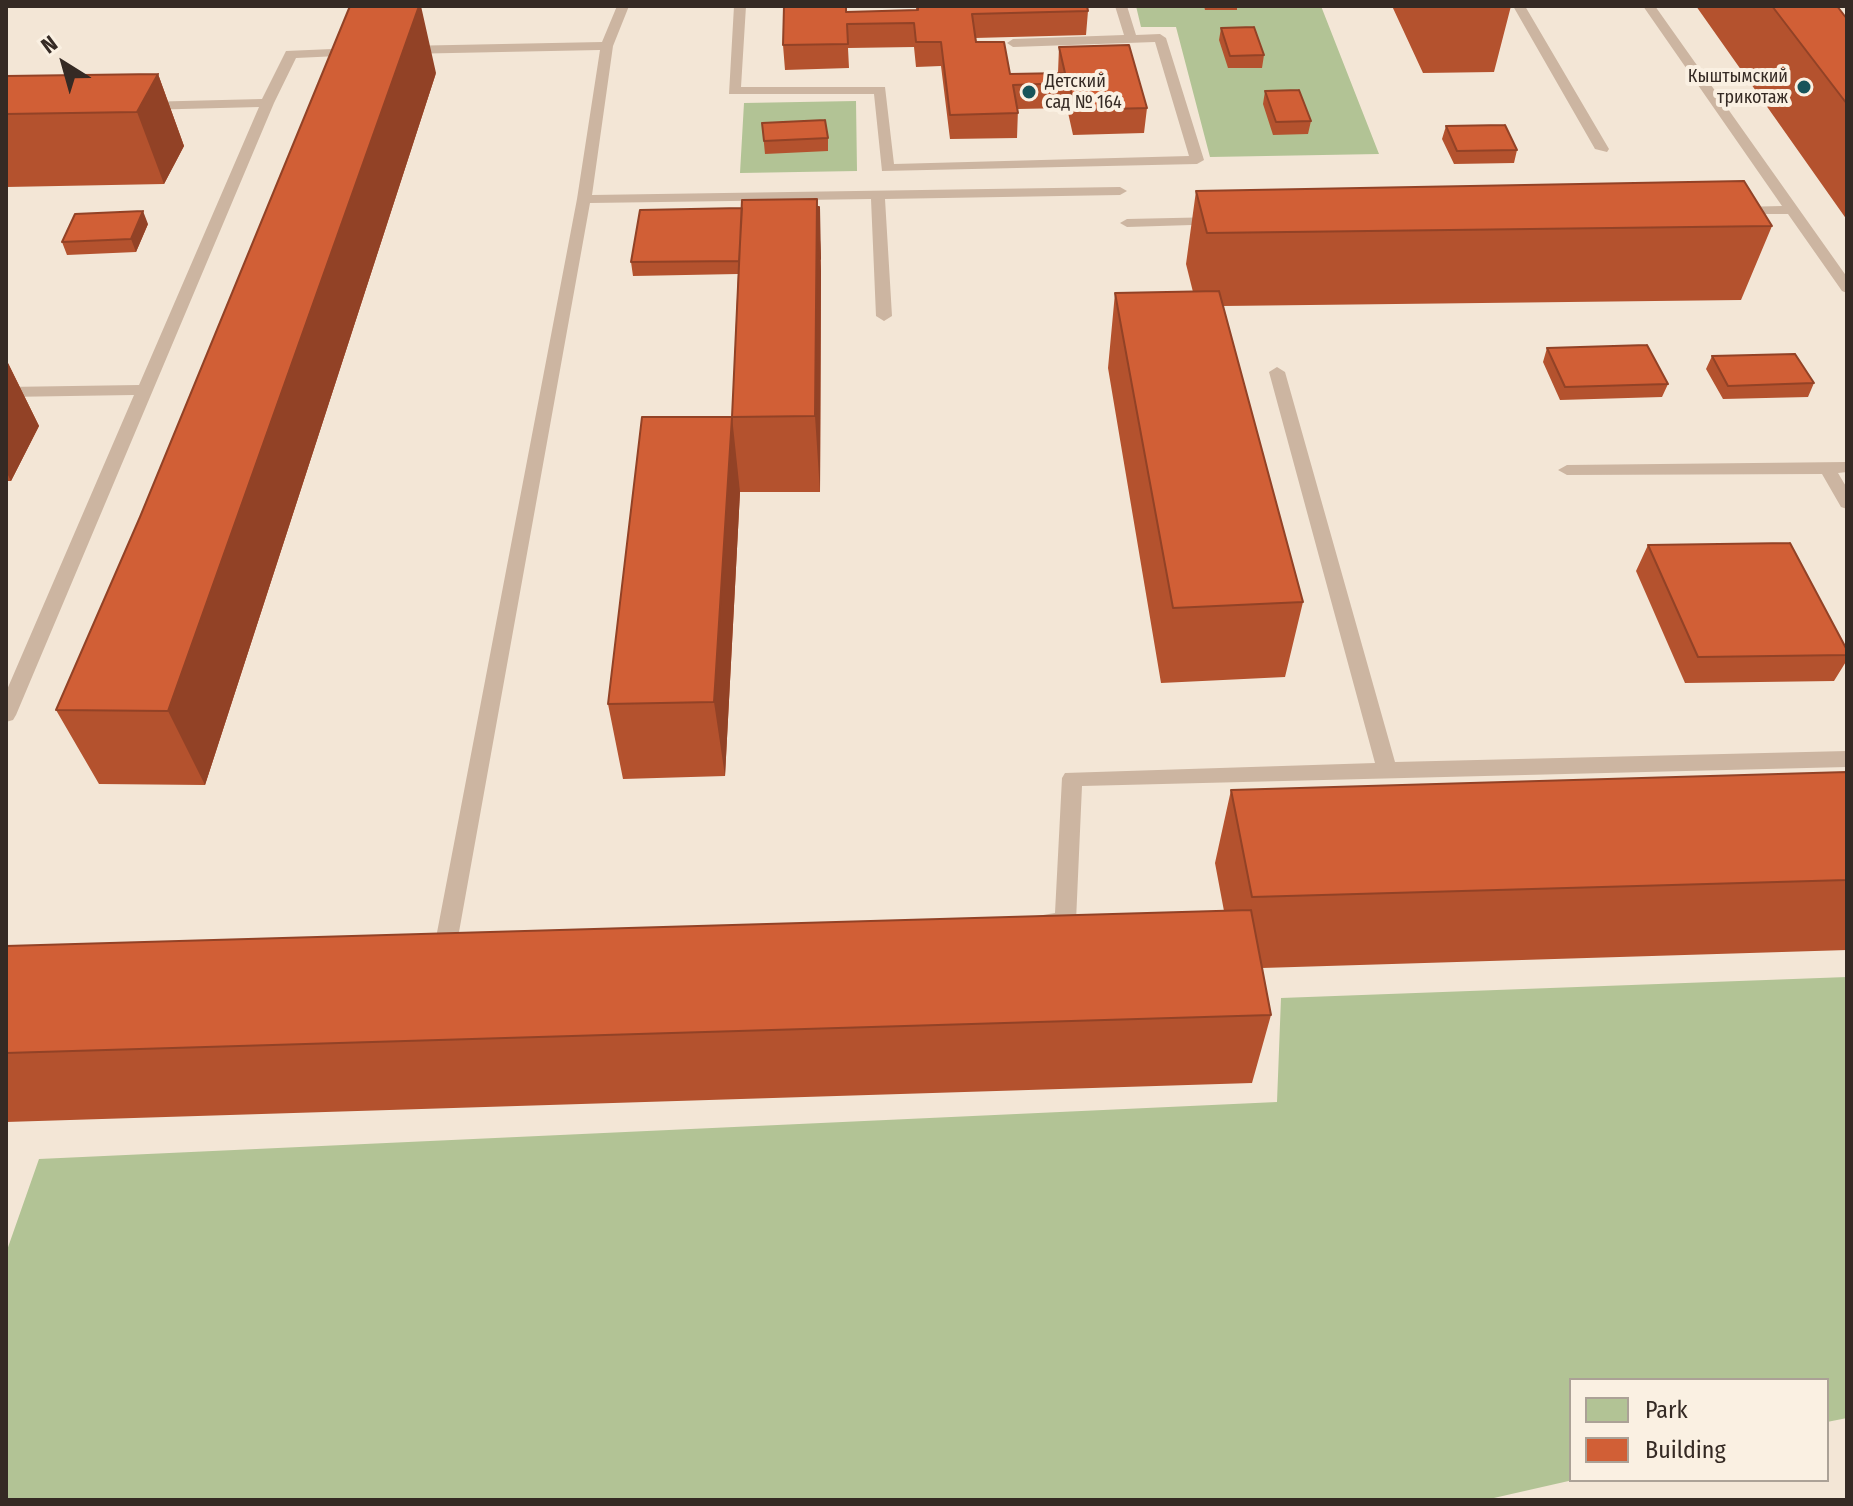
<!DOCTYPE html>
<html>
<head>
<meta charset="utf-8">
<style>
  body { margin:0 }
  #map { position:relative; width:1853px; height:1506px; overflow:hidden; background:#f3e6d6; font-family:"Fira Sans Condensed",sans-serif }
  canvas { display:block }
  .frame { position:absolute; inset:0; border:8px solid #352a24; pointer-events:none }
  .legend { position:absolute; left:1569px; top:1378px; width:260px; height:104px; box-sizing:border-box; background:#faf0e2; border:2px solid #aba196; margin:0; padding:10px 14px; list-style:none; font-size:24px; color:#352a24 }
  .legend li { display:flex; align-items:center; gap:16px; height:40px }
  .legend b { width:40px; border:2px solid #aba196 }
  .north { position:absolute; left:24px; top:24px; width:80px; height:80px; -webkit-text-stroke:6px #faf0e2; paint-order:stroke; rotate:323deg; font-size:22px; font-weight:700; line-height:32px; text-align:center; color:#352a24 }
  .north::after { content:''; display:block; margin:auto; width:28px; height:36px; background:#352a24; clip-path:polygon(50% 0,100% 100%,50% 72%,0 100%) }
</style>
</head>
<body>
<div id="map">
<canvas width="1853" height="1506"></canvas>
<div class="frame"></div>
<ul class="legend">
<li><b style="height:22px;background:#b2c395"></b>Park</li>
<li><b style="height:22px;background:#d15f36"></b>Building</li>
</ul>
<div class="north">N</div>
</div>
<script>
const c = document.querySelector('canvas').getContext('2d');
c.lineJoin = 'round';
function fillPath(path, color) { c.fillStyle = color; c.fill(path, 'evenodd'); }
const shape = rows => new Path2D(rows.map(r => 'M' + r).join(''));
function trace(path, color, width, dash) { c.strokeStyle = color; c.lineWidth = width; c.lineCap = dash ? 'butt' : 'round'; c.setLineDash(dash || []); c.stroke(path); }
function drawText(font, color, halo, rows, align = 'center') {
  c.font = font + ' "Fira Sans Condensed",sans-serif'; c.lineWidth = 8; c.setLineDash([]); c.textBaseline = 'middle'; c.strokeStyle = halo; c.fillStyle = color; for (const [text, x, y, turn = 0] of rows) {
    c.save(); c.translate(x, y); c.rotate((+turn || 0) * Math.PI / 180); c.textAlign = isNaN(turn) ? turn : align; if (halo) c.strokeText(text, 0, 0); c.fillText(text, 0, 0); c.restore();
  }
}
fillPath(shape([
  [1136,6,1321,6,1379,154,1210,157,1176,27,1141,27],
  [856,101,857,171,740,173,744,103],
  [1847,977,1847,1418,1827,1422,1827,1380,1571,1380,1573,1480,1485,1500,6,1500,6,1253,39,1159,1277,1102,1281,998]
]), '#b2c395');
fillPath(shape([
  [617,6,629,6,613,46,592,195,1120,187,1127,191,1120,195,885,199,892,316,884,321,876,316,871,199,590,203,457,943,454,949,446,952,438,949,435,943,577,199,600,50,403,54,397,50,403,46,602,42,617,6],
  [734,6,746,6,741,87,885,87,894,164,1189,156,1155,42,1013,47,1007,43,1013,39,1124,35,1115,6,1127,6,1136,35,1160,34,1166,38,1204,160,1197,164,882,171,874,94,729,94,734,6],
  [1513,6,1525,6,1609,149,1607,152,1595,149,1513,6],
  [1643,6,1655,6,1847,277,1847,293,1842,291,1788,214,1734,214,1734,208,1739,207,1782,206,1643,6],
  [355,48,360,49,360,55,296,58,274,103,16,715,13,720,6,722,6,692,134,395,6,397,6,387,139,385,259,107,143,110,136,106,143,102,262,99,286,51,355,48],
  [1219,217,1224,218,1224,224,1127,227,1120,223,1127,219,1219,217],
  [1277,367,1285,372,1395,762,1847,751,1847,767,1082,786,1076,921,1073,927,1065,930,1037,928,1034,922,1037,916,1055,913,1062,778,1065,773,1375,763,1269,372,1277,367],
  [1847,462,1847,472,1838,473,1847,488,1847,509,1841,507,1822,474,1567,475,1558,470,1567,465,1847,462]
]), '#ccb5a1');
fillPath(shape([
  [916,6,1087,6,1088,11,1086,35,975,38,976,42,1010,74,1058,73,1059,47,1147,108,1144,133,1073,135,1067,108,1018,109,1017,138,950,139,941,66,916,67,914,47,848,48,849,68,785,70,783,45,846,12,916,10],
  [1204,6,1237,6,1237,10,1205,10],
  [1392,6,1511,6,1494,72,1423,73],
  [1696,6,1837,6,1847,19,1847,220],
  [1221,28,1264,55,1262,68,1228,68,1219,40],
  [436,73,205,785,99,784,56,710],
  [158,74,184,146,164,184,6,187,6,76],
  [1265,91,1311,121,1308,134,1273,135,1263,104],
  [762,123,828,138,828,151,765,154],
  [1446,126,1517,150,1514,163,1454,164,1442,139],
  [1196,191,1772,226,1741,300,1223,306,1303,602,1285,677,1161,683,1108,368,1115,293,1193,292,1186,264],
  [819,207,821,272,820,492,740,492,725,776,623,779,608,704,732,417,738,274,633,276,631,262],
  [148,224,136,252,67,255,62,242],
  [1547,348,1668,384,1662,397,1560,400,1543,362],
  [1712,356,1814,383,1808,397,1723,399,1706,369],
  [6,359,39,426,11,481,6,481],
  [1648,545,1847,650,1847,660,1834,681,1685,683,1636,571],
  [1847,772,1847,950,1262,968,1271,1015,1252,1083,6,1122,6,946,1224,911,1215,863,1231,790]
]), '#b4522e');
fillPath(shape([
  [419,6,421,6,436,73,205,785,168,711],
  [158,74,184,146,164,184,137,112],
  [817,199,820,258,819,207,821,272,820,492,815,416],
  [143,211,148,224,136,252,131,239],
  [6,359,39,426,11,481,6,471],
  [732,417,740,492,725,776,714,702]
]), '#924226');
const building = shape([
  [350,6,419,6,168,711,56,710,140,517,350,6],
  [784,6,846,6,846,12,918,10,918,6,1087,6,1088,11,972,14,976,42,1004,42,1010,74,1065,73,1059,47,1129,45,1147,108,1075,110,1069,83,1013,85,1018,113,950,115,941,42,916,42,914,23,847,24,848,44,783,45,784,6],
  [1772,6,1837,6,1847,19,1847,104,1772,6],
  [1254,27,1264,55,1230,56,1221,28,1254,27],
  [158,74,137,112,6,114,6,76,158,74],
  [1299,90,1311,121,1276,122,1265,91,1299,90],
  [825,120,828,138,764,141,762,123,825,120],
  [1505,125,1517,150,1457,151,1446,126,1505,125],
  [1744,181,1772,226,1207,233,1196,191,1744,181],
  [817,199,815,416,732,417,742,200,817,199],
  [817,207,819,207,820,259,817,207],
  [742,208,739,261,631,262,640,210,742,208],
  [143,211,131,239,62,242,75,214,143,211],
  [1219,291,1303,602,1173,608,1115,293,1219,291],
  [1647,345,1668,384,1565,387,1547,348,1647,345],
  [1795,354,1814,383,1728,386,1712,356,1795,354],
  [642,417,732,417,714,702,608,704,642,417],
  [1790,543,1847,650,1847,655,1698,657,1648,545,1790,543],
  [1847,772,1847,880,1252,897,1231,790,1847,772],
  [1251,910,1271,1015,6,1053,6,946,1251,910]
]);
fillPath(building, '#d15f36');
trace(building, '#924226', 2);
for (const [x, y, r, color] of [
  [1804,87,8,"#17545a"],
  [1029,92,8,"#17545a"]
]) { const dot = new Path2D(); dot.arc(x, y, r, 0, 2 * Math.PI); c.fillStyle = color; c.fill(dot); trace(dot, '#faf0e2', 3); }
drawText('18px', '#352a24', '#faf0e2', [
  ["Кыштымский",1788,77],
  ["трикотаж",1788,98],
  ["Детский",1045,82,"left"],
  ["сад № 164",1045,103,"left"]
], 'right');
</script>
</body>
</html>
